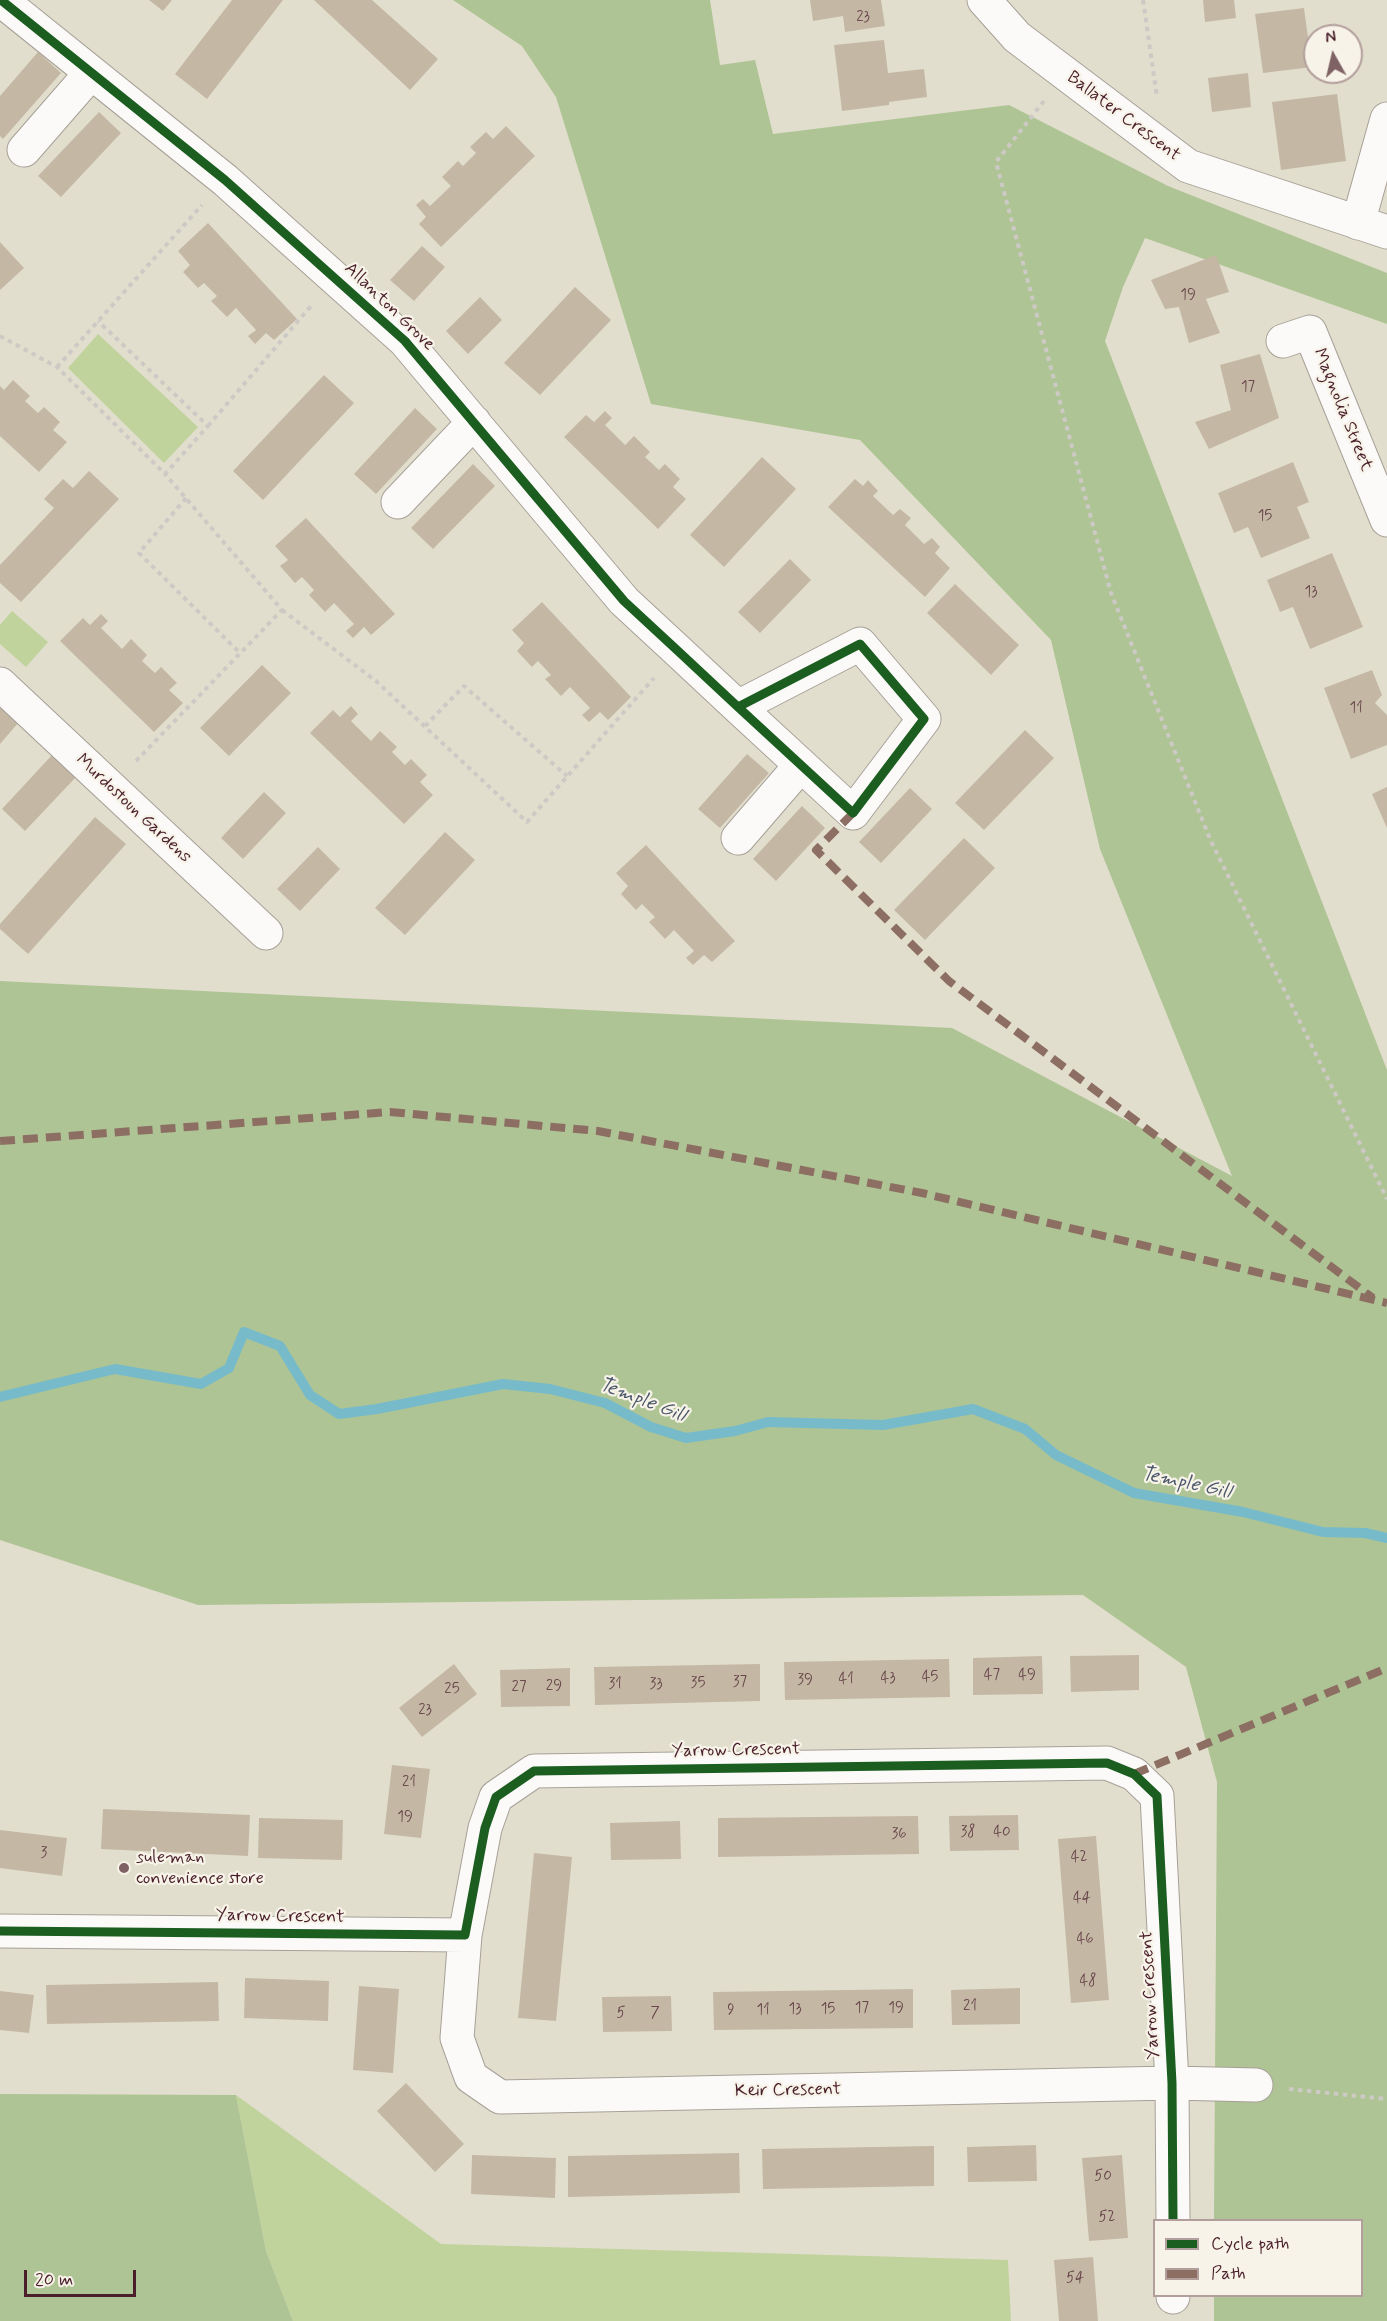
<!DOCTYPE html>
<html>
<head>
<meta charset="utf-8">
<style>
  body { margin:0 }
  #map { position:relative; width:1387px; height:2321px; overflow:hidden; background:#e2decd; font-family:Mynerve,sans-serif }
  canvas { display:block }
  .legend { position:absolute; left:1153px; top:2219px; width:210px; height:78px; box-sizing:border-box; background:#f7f3e8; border:2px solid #b29e9c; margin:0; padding:8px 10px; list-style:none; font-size:18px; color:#4a1f2b }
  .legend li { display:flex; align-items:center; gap:12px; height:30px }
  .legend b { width:30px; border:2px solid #b29e9c }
  .north { position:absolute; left:1303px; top:24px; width:60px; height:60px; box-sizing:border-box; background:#f7f3e8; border:2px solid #b29e9c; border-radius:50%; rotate:352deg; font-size:16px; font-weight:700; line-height:24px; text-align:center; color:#4a1f2b }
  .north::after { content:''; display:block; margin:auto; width:21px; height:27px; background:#7f6264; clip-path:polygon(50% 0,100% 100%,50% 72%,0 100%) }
  .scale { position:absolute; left:24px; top:2270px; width:112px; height:27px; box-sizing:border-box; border:3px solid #4a1f2b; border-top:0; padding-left:8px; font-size:18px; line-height:21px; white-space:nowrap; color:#4a1f2b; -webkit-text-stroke:4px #f7f3e8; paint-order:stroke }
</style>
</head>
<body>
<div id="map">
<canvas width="1387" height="2321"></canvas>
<ul class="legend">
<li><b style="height:8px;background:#1b5e20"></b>Cycle path</li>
<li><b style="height:8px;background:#8d6e63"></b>Path</li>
</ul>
<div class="north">N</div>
<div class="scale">20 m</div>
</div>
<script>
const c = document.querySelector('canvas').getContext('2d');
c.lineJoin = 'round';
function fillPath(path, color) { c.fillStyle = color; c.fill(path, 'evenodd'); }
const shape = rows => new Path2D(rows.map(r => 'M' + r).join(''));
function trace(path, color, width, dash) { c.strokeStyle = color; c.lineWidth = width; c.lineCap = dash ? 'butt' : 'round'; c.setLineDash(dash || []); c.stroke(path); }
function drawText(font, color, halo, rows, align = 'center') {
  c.font = font + ' Mynerve,sans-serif'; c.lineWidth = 4.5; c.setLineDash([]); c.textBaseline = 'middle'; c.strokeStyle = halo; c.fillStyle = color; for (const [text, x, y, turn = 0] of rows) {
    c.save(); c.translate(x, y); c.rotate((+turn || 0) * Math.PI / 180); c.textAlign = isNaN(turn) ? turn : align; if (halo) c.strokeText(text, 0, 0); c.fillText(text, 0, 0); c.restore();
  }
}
fillPath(shape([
  [98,334,198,427,164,463,68,368],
  [12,611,48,642,26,667,0,644,0,625],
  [236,2095,441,2244,1008,2260,1011,2321,293,2321,266,2251]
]), '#c0d39c');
fillPath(shape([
  [453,0,710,0,720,65,755,60,773,134,1009,105,1168,186,1387,273,1387,324,1145,238,1123,287,1105,341,1387,1070,1387,2321,1214,2321,1214,2296,1362,2296,1362,2220,1214,2220,1217,1782,1186,1667,1083,1595,198,1605,0,1540,0,981,952,1028,1232,1176,1100,849,1051,640,860,440,651,404,556,97,522,46],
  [0,2094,236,2095,266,2251,293,2321,0,2321]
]), '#aec494');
trace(shape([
  [0,1397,115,1369,201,1384,229,1368,244,1332,280,1346,310,1395,339,1414,377,1409,503,1384,550,1389,605,1403,651,1427,686,1438,735,1431,768,1422,883,1425,973,1409,1025,1429,1056,1455,1134,1493,1243,1512,1323,1532,1365,1533,1387,1538]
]), '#77bbca', 10);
fillPath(shape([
  [149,0,172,0,163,11],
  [232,0,283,0,207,99,175,74],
  [314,0,372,0,438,59,410,90],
  [810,0,881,0,885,26,845,32,843,16,813,21],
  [1203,0,1234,0,1236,18,1205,22],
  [1304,8,1312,67,1263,73,1255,14],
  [884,40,888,73,924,69,927,97,889,102,889,105,842,111,834,45],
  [38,52,61,73,3,139,0,136,0,96],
  [1248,73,1251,107,1212,112,1208,78],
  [1337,94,1346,161,1281,170,1272,102],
  [99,112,121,133,61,197,38,176],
  [506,126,535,156,441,247,419,224,426,217,416,205,423,199,430,206,451,186,442,177,458,161,463,166,476,153,470,147,486,132,493,139],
  [208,223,297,319,274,340,266,333,255,344,248,336,256,330,236,308,227,317,211,301,217,296,204,283,198,288,183,272,190,265,178,251],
  [0,242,24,268,0,290],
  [422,246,445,267,414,301,390,280],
  [1216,255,1229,292,1206,299,1220,333,1189,343,1179,307,1165,309,1151,280],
  [575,287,611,320,540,395,504,363],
  [480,297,502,320,468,354,446,331],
  [1260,354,1279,418,1209,449,1195,422,1231,410,1220,365],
  [324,375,354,403,263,500,233,471],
  [13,380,30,396,25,401,38,413,44,407,60,422,53,430,67,442,39,472,0,436,0,386,4,390],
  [415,408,437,429,376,494,354,474],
  [605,411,612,418,605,425,625,445,634,436,650,452,645,457,659,470,665,464,680,479,673,487,686,499,658,529,564,437,586,415,594,422],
  [762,457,796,489,724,567,690,535],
  [1293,462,1309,502,1297,507,1310,538,1261,558,1248,527,1234,533,1218,493],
  [473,464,495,486,433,549,411,528],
  [89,471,119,499,21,602,0,583,0,565,54,508,44,499,63,479,73,488],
  [855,479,863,486,868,480,878,491,873,496,893,515,900,509,911,518,905,525,924,544,932,538,940,547,935,553,950,568,925,597,828,507],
  [306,518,395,614,371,635,364,627,353,638,346,631,354,624,334,603,325,612,309,595,314,590,302,577,295,583,280,566,288,560,275,546],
  [1332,553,1363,627,1310,649,1293,607,1280,612,1267,580],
  [790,559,811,580,760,633,738,612],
  [955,584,1019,645,991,675,927,613],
  [542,602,631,697,608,720,600,712,589,722,582,715,590,708,570,687,561,696,545,679,551,675,538,661,532,667,517,651,524,643,512,630],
  [101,614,108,621,101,628,122,649,131,639,147,655,142,661,155,673,161,667,177,683,169,690,183,703,154,732,60,641,83,618,90,625],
  [262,665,291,693,229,756,200,728],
  [1372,670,1382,695,1375,703,1387,715,1387,745,1351,759,1324,688],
  [0,705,19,722,0,744],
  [351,706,358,714,351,721,371,741,380,731,397,747,392,752,405,765,411,759,427,775,420,782,433,795,404,824,310,733,333,710,340,717],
  [1025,730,1054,758,984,830,955,803],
  [747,754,769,773,720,828,698,809],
  [52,755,76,777,25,831,2,809],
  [1387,787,1387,828,1372,794],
  [910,788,932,809,881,863,859,842],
  [264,792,286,813,243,859,221,838],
  [802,806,825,828,776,881,753,859],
  [95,817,126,844,28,954,0,929,0,924],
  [445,832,475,860,405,935,375,908],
  [964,838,995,868,925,940,894,910],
  [646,845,735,941,712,962,704,955,693,965,686,958,694,951,674,930,665,939,649,922,655,917,642,904,636,910,621,894,628,886,616,873],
  [318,847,340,869,300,911,277,889],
  [1139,1655,1139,1690,1071,1692,1070,1656],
  [1042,1656,1043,1694,973,1695,973,1658],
  [949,1659,950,1697,785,1700,784,1662],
  [454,1664,477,1694,422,1737,399,1708],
  [760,1664,760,1701,595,1705,594,1667],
  [570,1668,570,1706,501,1707,500,1670],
  [392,1765,430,1769,421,1838,384,1834],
  [103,1809,250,1815,248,1856,101,1849],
  [1018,1815,1019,1850,950,1851,949,1816],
  [918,1816,919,1854,718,1857,718,1818],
  [259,1818,343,1820,342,1860,258,1858],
  [680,1821,681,1859,611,1860,610,1823],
  [0,1830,67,1838,62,1876,0,1868],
  [1096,1836,1109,2000,1071,2003,1058,1839],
  [534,1853,572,1857,556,2021,518,2018],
  [245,1978,329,1981,328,2021,244,2018],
  [218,1982,219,2021,47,2024,46,1985],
  [359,1986,399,1989,393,2073,353,2070],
  [1020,1988,1020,2024,952,2025,951,1990],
  [913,1989,913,2028,714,2030,713,1992],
  [0,1991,34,1995,29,2033,0,2030],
  [671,1996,672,2031,603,2032,602,1997],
  [406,2083,464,2144,435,2172,377,2111],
  [1036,2145,1037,2181,968,2182,967,2147],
  [934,2146,934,2186,763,2189,762,2149],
  [739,2153,740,2193,568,2197,568,2156],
  [472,2155,556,2158,555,2198,471,2194],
  [1122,2155,1128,2238,1089,2241,1082,2158],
  [1093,2257,1098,2321,1059,2321,1054,2260]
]), '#c4b8a5');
const minor = shape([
  [1,0,225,180,405,341,624,601,678,651,738,707,853,813,924,719,860,644,738,707],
  [984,0,1017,37,1188,166,1387,232],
  [24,150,91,73],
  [1358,223,1387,119],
  [1283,341,1310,332,1387,520],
  [398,502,474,422],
  [0,684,266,933],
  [738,838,801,765],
  [0,1931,465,1935,485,1828,496,1797,534,1771,1107,1763,1134,1774,1157,1796,1172,2083,1173,2220],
  [465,1935,457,2038,471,2077,500,2097,1172,2083,1256,2085],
  [1173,2296,1173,2297]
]);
trace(minor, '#a7a098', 35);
trace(shape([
  [1143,0,1157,97],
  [1044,101,996,162,1111,593,1210,839,1387,1199],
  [0,336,57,367,165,474,208,426,98,321],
  [57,367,202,205],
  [208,426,311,306],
  [186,498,139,553,240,653],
  [282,610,376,681,527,822,654,678],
  [425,726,464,686,567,776],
  [136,761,282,610,165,474],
  [1289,2089,1387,2099]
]), '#cdc9c5', 4, [4.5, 4.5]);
trace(minor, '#fbfaf8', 33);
trace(shape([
  [853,813,816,850,949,981,1373,1298],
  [0,1141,390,1112,598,1131,922,1193,1387,1303],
  [1134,1774,1387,1668]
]), '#8d6e63', 8, [15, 8]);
trace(shape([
  [1,0,225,180,405,341,624,601,678,651,738,707,853,813,924,719,860,644,738,707],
  [0,1931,465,1935,485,1828,496,1797,534,1771,1107,1763,1134,1774,1157,1796,1172,2083,1173,2220]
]), '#1b5e20', 9);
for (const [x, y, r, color] of [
  [124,1868,6,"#7f6264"]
]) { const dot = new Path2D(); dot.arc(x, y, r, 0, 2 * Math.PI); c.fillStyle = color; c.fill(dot); trace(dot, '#f7f3e8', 2); }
drawText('15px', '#68454a', null, [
  ["23",863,18],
  ["19",1188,296],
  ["17",1248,388],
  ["15",1265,517],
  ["13",1311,593],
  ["11",1356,709],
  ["47",992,1676],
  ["49",1027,1676],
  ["45",930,1678],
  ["43",888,1679],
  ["41",846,1680],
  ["39",805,1681],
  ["37",740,1683],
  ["35",698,1684],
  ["31",615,1685],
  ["33",656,1685],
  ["29",554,1687],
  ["27",519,1688],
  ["25",452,1690],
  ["23",425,1711],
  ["21",409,1783],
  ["19",405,1818],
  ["38",968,1833],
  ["40",1002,1833],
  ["36",899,1835],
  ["3",44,1854],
  ["42",1079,1858],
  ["44",1082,1899],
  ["46",1085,1940],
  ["48",1088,1982],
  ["21",970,2007],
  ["17",862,2009],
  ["19",896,2009],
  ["13",795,2010],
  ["15",828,2010],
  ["9",731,2011],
  ["11",763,2011],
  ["5",621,2014],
  ["7",655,2014],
  ["50",1103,2177],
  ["52",1107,2218],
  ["54",1075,2279]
]);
drawText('18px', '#4a1f2b', '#f7f3e8', [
  ["Ballater Crescent",1123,117,37],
  ["Allanton Grove",389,307,44],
  ["Magnolia Street",1342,410,68],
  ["Murdostoun Gardens",133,809,43],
  ["Yarrow Crescent",736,1751,-1],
  ["Yarrow Crescent",280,1917,1],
  ["Yarrow Crescent",1151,1995,-93],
  ["Keir Crescent",788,2091,-1]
]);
drawText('18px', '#4a1f2b', '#f7f3e8', [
  ["suleman",136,1858],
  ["convenience store",136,1879]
], 'left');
drawText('italic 20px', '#4a576a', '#f7f3e8', [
  ["Temple Gill",642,1401,21],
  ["Temple Gill",1186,1484,12]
]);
</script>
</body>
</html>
